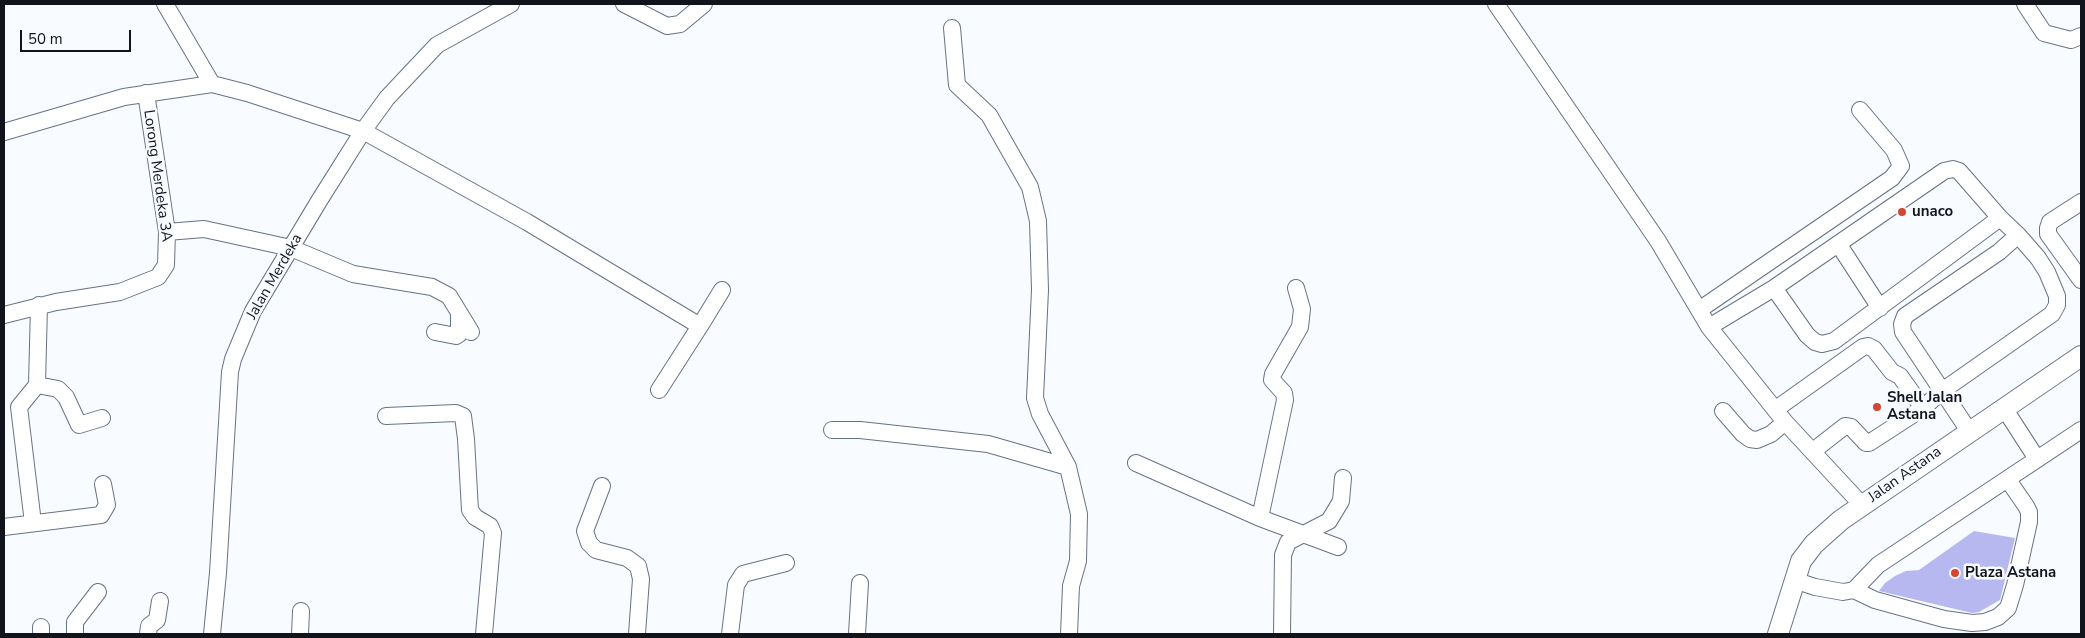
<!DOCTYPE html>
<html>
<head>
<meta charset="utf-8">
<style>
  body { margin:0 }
  #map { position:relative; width:2085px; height:638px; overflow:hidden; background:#f8fbff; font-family:"Nunito Sans",sans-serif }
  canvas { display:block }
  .frame { position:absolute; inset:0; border:5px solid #11151b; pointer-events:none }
  .scale { position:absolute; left:20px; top:30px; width:111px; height:22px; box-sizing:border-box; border:2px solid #11151b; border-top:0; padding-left:6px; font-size:15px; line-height:18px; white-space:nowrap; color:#11151b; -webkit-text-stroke:4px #f8fbff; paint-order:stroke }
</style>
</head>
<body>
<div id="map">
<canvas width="2085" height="638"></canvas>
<div class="frame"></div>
<div class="scale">50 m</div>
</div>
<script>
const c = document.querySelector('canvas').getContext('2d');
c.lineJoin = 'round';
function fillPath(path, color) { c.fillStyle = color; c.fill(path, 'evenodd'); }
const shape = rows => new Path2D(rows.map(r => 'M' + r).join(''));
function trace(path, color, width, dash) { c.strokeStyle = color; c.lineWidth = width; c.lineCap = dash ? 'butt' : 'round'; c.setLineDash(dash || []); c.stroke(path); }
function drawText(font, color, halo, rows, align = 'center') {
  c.font = font + ' "Nunito Sans",sans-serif'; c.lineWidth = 5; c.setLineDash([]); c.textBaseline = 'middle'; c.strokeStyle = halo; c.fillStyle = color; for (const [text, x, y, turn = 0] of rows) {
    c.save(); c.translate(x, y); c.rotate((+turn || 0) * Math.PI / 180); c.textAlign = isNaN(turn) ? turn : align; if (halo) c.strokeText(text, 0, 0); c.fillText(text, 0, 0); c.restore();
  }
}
fillPath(shape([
  [1974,531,2015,538,2000,600,1979,612,1972,613,1879,591,1885,583,1895,576,1906,571,1919,570]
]), '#b6b8ef');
const minor = shape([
  [165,4,212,84],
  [624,4,667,26,680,24,704,4],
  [1496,4,1658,241,1709,327,1785,422,1862,505],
  [2025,4,2044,33,2071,40,2081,36],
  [952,28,957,85,989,115,1030,187,1038,221,1040,290,1035,398,1040,414,1068,467,1079,514,1078,561,1071,586,1069,634],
  [4,132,124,97,212,84,247,93,363,131,527,222,700,326,659,390],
  [2081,202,2050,222,2048,228,2048,234,2081,280],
  [167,232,204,229,291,248,353,274,432,287,449,296,471,332],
  [1839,245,1880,308],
  [1774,288,1807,335,1815,342,1822,344,1834,341,2000,218],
  [1699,310,1892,178,1901,166,1894,150,1860,110],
  [4,315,56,302,120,292,158,277,166,265,167,232,146,93],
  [700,326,722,290],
  [1709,327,1774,288,1944,171,1953,169,1959,171,2000,218,2018,235,1999,252,1905,316,1902,324,1903,332,1969,431],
  [435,332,456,336,459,334,459,315],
  [37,385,39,305],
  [2004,408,2037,459],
  [1776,409,1863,347,1868,346,1874,349,1892,372,1900,376,1923,408],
  [1723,411,1743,434,1750,439,1757,440,1771,434,1785,422],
  [386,416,456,413,463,416,466,439,470,510,475,517,490,526,493,533,484,634],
  [832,430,860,430,988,444,1068,467],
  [1813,451,1845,426,1851,427,1866,443,1869,443,1923,408,1942,391,2052,314,2057,305,2057,296,2047,272,2038,258,2018,235],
  [1136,463,1260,518,1338,547],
  [602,486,585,531,589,543,596,550,627,558,638,566,641,579,637,634],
  [1260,518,1285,400,1284,393,1272,380,1273,374,1300,327,1302,309,1296,288],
  [33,523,19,407,37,385,58,389,66,397,79,425,102,418],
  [4,527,101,515,107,505,103,484],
  [1794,580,1815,587,1843,592,1854,590,1875,600,1944,619,1972,623,1985,622,1998,617,2008,608,2015,585,2029,522,2029,512,2026,506,2008,480],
  [1854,590,1878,565,2081,430],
  [41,634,41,627],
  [75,634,75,622,98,592],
  [148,634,149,626,157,620,160,601],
  [212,634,218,573,230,372,233,359,253,311,319,201,363,131,387,98,437,45,511,4],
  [300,634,301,611],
  [730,634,736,585,743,574,786,563],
  [857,634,860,583],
  [1282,634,1283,555,1288,542,1329,521,1341,501,1343,478]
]);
const major = shape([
  [1778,634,1801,561,1814,544,1841,520,2081,356]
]);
trace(minor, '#677383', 18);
trace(major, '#677383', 22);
trace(minor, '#fff', 16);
trace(major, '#fff', 20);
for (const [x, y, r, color] of [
  [1902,212,5,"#d34730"],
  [1877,407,5,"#d34730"],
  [1955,573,5,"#d34730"]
]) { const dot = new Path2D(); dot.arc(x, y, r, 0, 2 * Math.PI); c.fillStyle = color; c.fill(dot); trace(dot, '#f8fbff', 2); }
drawText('15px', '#11151b', '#f8fbff', [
  ["Lorong Merdeka 3A",157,176,82],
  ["Jalan Merdeka",275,277,-60],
  ["Jalan Astana",1905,475,-35]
]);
drawText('bold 15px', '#11151b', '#f8fbff', [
  ["unaco",1912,212],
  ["Shell Jalan",1887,398],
  ["Astana",1887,415],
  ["Plaza Astana",1965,573]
], 'left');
</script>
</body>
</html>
